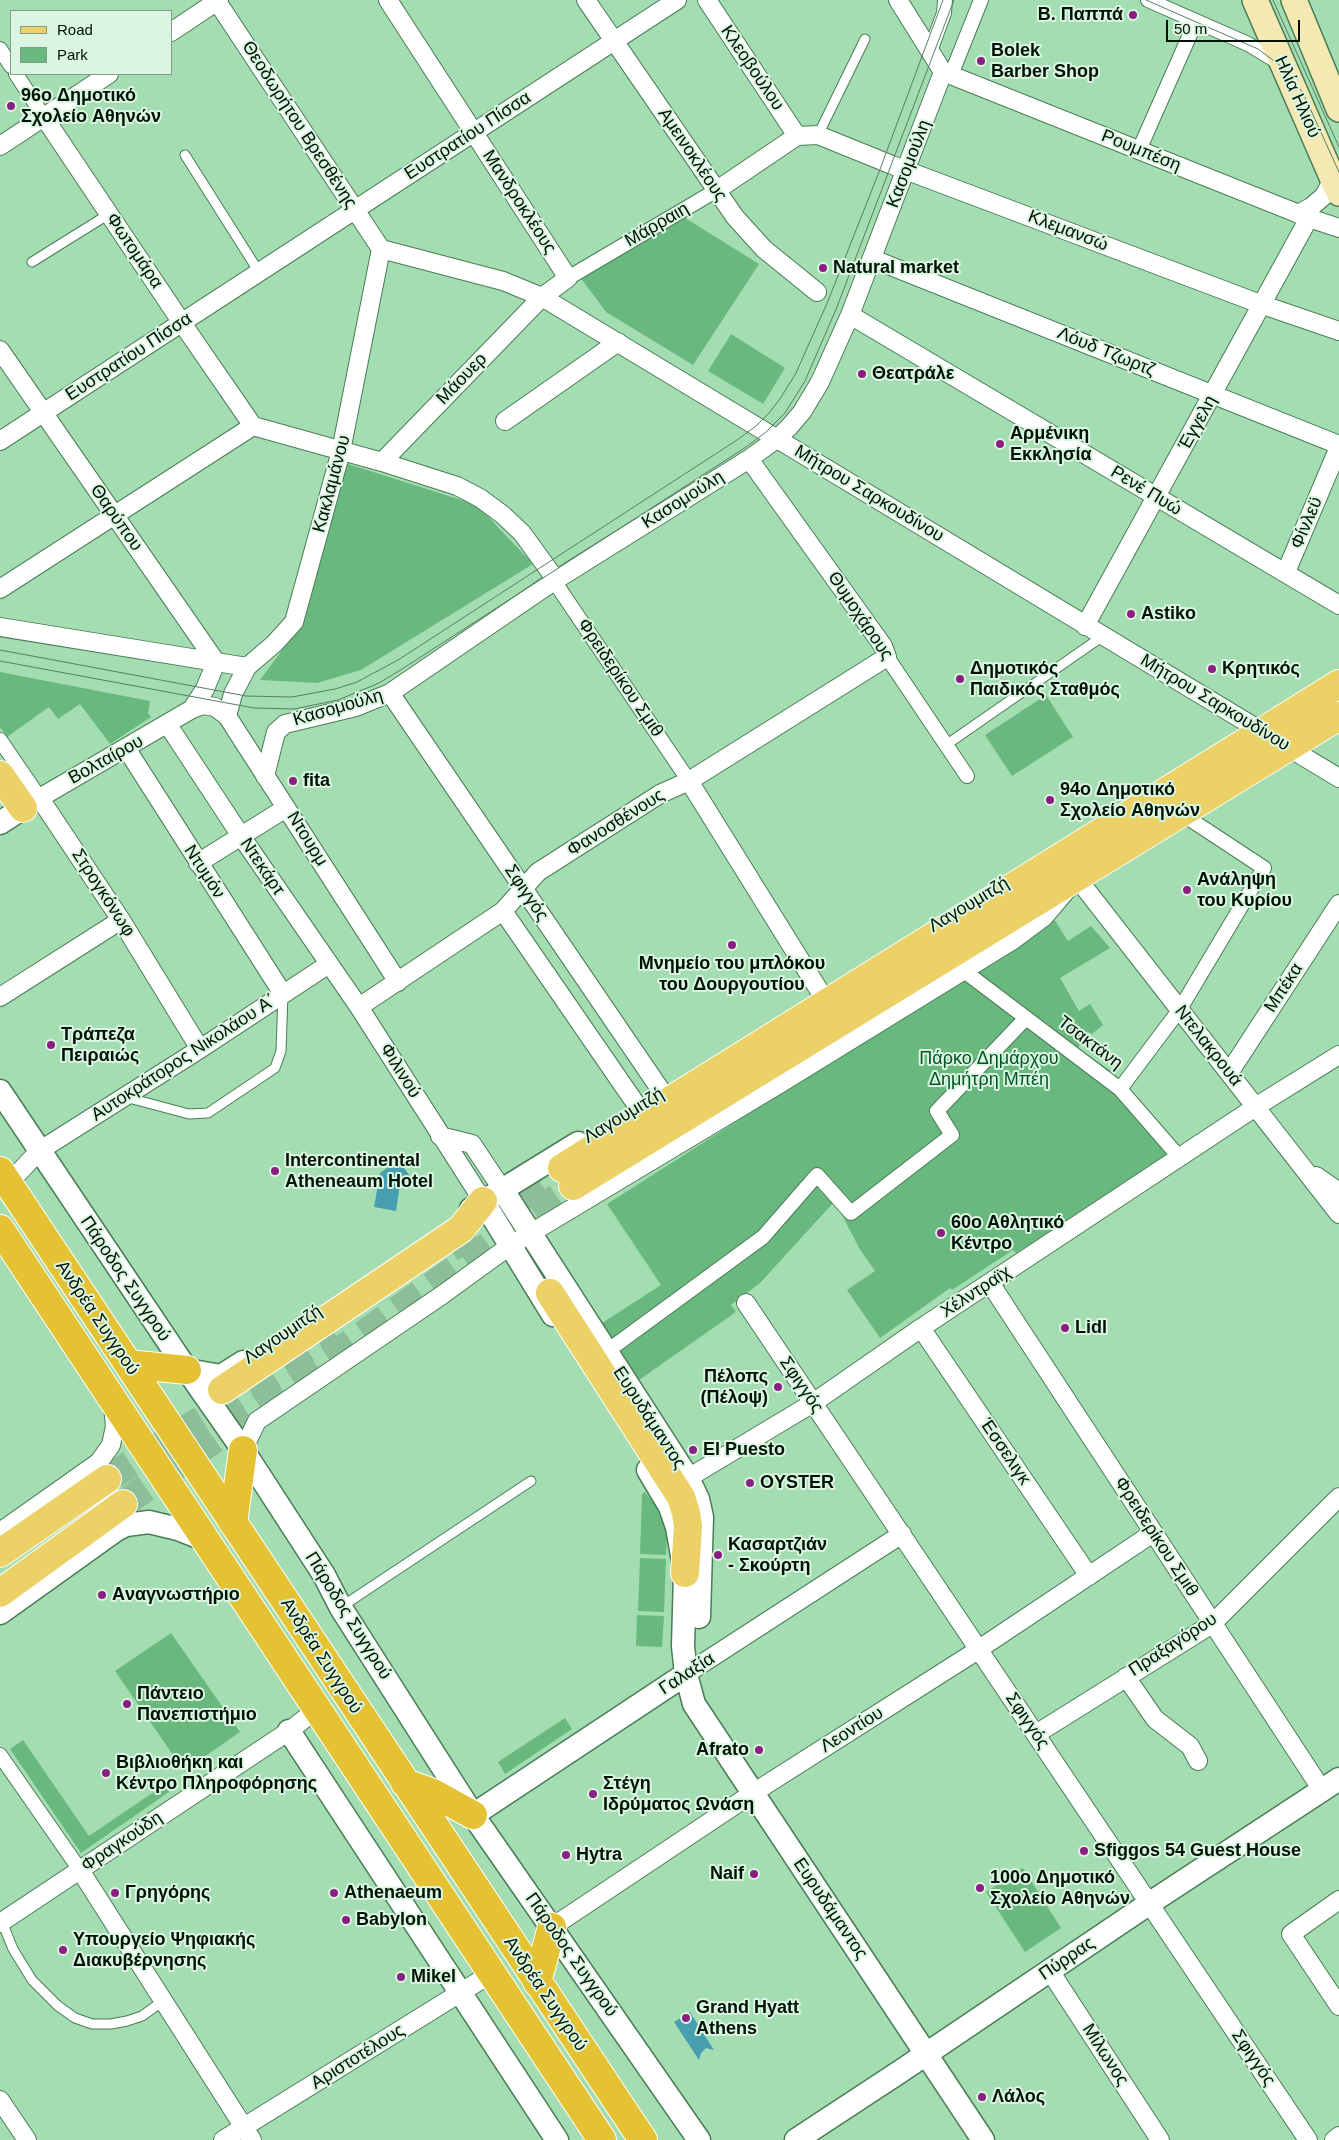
<!DOCTYPE html>
<html>
<head>
<meta charset="utf-8">
<style>
  body { margin:0 }
  #map { position:relative; width:1339px; height:2140px; overflow:hidden; background:#a5ddb2; font-family:Helvetica,sans-serif }
  canvas { display:block }
  .legend { position:absolute; left:10px; top:10px; width:162px; height:65px; box-sizing:border-box; background:#daf6e0; border:1px solid #839b88; margin:0; padding:6px 9px; list-style:none; font-size:15px; color:#001205 }
  .legend li { display:flex; align-items:center; gap:10px; height:25px }
  .legend b { width:25px; border:1px solid #839b88 }
  .scale { position:absolute; left:1166px; top:20px; width:134px; height:22px; box-sizing:border-box; border:2px solid #001205; border-top:0; padding-left:6px; font-size:15px; line-height:18px; white-space:nowrap; color:#001205; -webkit-text-stroke:4px #daf6e0; paint-order:stroke }
</style>
</head>
<body>
<div id="map">
<canvas width="1339" height="2140"></canvas>
<ul class="legend">
<li><b style="height:6px;background:#ebd166"></b>Road</li>
<li><b style="height:14px;background:#69b97f"></b>Park</li>
</ul>
<div class="scale">50 m</div>
</div>
<script>
const c = document.querySelector('canvas').getContext('2d');
c.lineJoin = 'round';
function fillPath(path, color) { c.fillStyle = color; c.fill(path, 'evenodd'); }
const shape = rows => new Path2D(rows.map(r => 'M' + r).join(''));
function trace(path, color, width, dash) { c.strokeStyle = color; c.lineWidth = width; c.lineCap = dash ? 'butt' : 'round'; c.setLineDash(dash || []); c.stroke(path); }
function drawText(font, color, halo, rows, align = 'center') {
  c.font = font + ' Helvetica,sans-serif'; c.lineWidth = 4; c.setLineDash([]); c.textBaseline = 'middle'; c.strokeStyle = halo; c.fillStyle = color; for (const [text, x, y, turn = 0] of rows) {
    c.save(); c.translate(x, y); c.rotate((+turn || 0) * Math.PI / 180); c.textAlign = isNaN(turn) ? turn : align; if (halo) c.strokeText(text, 0, 0); c.fillText(text, 0, 0); c.restore();
  }
}
fillPath(shape([
  [682,216,759,264,693,365,606,312,580,277],
  [731,334,785,368,763,404,708,371],
  [342,462,477,505,533,564,361,670,317,683,260,680,298,629],
  [0,672,150,701,148,713,151,717,110,744,80,704,58,719,49,707,7,737,0,727],
  [1046,695,1073,737,1012,776,985,735],
  [1054,919,1068,941,1091,926,1110,948,1060,978,1079,1011,1090,1004,1103,1025,1092,1034,1088,1032,1078,1048,1112,1072,1180,1150,1016,1253,1013,1250,952,1290,950,1288,880,1338,847,1290,875,1271,859,1248,835,1201,760,1283,731,1305,736,1312,639,1380,599,1325,661,1285,607,1204],
  [645,1492,660,1512,665,1524,667,1533,666,1555,640,1554,642,1494],
  [640,1558,666,1559,664,1612,638,1611],
  [637,1615,664,1616,662,1647,636,1646],
  [171,1633,240,1732,184,1771,115,1671],
  [565,1718,572,1729,505,1774,498,1762],
  [23,1740,89,1836,164,1785,169,1792,81,1853,10,1749],
  [1023,1868,1061,1928,1025,1952,986,1892]
]), '#69b97f');
fillPath(shape([
  [398,1160,410,1176,400,1184,396,1211,374,1207,380,1173],
  [690,2012,714,2050,706,2048,701,2053,699,2060,674,2022]
]), '#459faf');
trace(shape([
  [450,1249,562,1168],
  [107,1479,256,1385,333,1331],
  [123,1504,573,1186]
]), '#8cbf98', 28, [28, 14]);
const service = shape([
  [818,135,865,39],
  [185,155,259,272],
  [32,262,109,214],
  [946,745,1103,636],
  [125,1097,189,1114,208,1113,275,1068,281,1051,283,994],
  [341,1607,531,1481],
  [2,1922,13,1949,32,1980,58,2006,75,2018,92,2024,111,2024,127,2021,142,2016,163,2001]
]);
const pedestrian = shape([
  [1148,0,1248,44,1278,62],
  [0,49,11,66],
  [930,51,944,13,945,0],
  [16,74,44,117],
  [951,75,981,0],
  [1139,150,1196,21],
  [568,278,717,190],
  [554,581,689,781],
  [887,657,967,776],
  [0,740,39,797],
  [964,971,1120,1089,1180,1158],
  [1120,1089,1180,1009,1264,868,1182,814],
  [606,1352,763,1237,817,1175,851,1213,952,1135,937,1111,1026,1018],
  [0,1755,80,1870]
]);
const minor = shape([
  [216,0,381,249],
  [586,0,735,217,764,249,817,292],
  [707,0,797,136],
  [898,0,943,72],
  [171,32,219,0],
  [943,72,1309,218,1339,228],
  [44,117,182,323,253,426],
  [797,136,818,135,892,165,1263,305,1339,331],
  [0,146,109,74],
  [717,190,797,136],
  [1298,214,1311,207,1324,196,1333,179],
  [381,249,503,281,542,297,1339,778],
  [873,259,1339,445],
  [850,315,1339,605],
  [0,350,216,662],
  [505,421,618,342],
  [253,426,382,462,457,486,480,498,503,515,522,533,551,573,554,581],
  [0,441,677,0],
  [382,462,542,297,568,278,388,0],
  [1286,572,1339,447],
  [0,589,253,426],
  [1085,626,1309,218],
  [0,627,247,667],
  [390,693,662,1092],
  [192,709,203,705,215,707,227,716,398,982],
  [227,716,233,694,247,667,274,644,294,622,341,451,381,249],
  [168,725,241,836,359,1007,483,1201],
  [126,748,283,994],
  [265,776,276,732,285,724,356,707,390,693,554,581,749,459,778,438,790,426,802,412,820,382,850,315,943,72],
  [689,781,822,995],
  [39,797,121,920,200,1049],
  [31,803,192,709,205,689,216,662],
  [198,863,286,808],
  [503,911,638,1107],
  [0,997,121,920],
  [359,1007,503,911,538,872,660,794,689,781,887,657,883,646,749,459],
  [1229,1073,1339,904],
  [440,1136,472,1144,502,1189],
  [1316,1176,1339,1192],
  [8,1184,39,1151,200,1049,329,964],
  [990,1283,1322,1790],
  [746,1303,1308,2140],
  [921,1328,1089,1576],
  [243,1450,257,1421,442,1295,511,1245,781,1083,1013,940,1044,917,1077,878,1339,1214],
  [688,1478,813,1403,921,1328,1257,1106,1339,1055],
  [0,1532,99,1462,111,1445,115,1426,113,1406],
  [686,1674,902,1534],
  [1126,1677,1155,1719,1190,1746,1198,1761],
  [1036,1734,1212,1624,1339,1497],
  [80,1870,252,2140],
  [1339,1900,1291,1934,1339,2006],
  [0,1923,289,1731,317,1709],
  [552,1927,753,1793,967,1657,1153,1533],
  [1050,1971,1160,2140],
  [0,2100,27,2140],
  [223,2140,492,1973],
  [1334,2140,1339,2136]
]);
const tertiary = shape([
  [0,823,23,808],
  [0,1091,187,1370,243,1450,324,1575,341,1608,473,1815,699,2140],
  [502,1189,688,1478,698,1499,702,1517,699,1617],
  [483,1201,553,1315],
  [471,1209,578,1143],
  [187,1370,221,1376,243,1362],
  [648,1470,670,1507,677,1527,685,1573,683,1646,686,1674,694,1704,983,2140],
  [0,1613,116,1530,126,1525,149,1522,178,1529,206,1540],
  [289,1731,557,2140],
  [473,1815,686,1674],
  [796,2140,901,2071,1150,1903,1339,1779]
]);
const secondary = shape([
  [1255,0,1339,193],
  [1294,0,1339,109]
]);
const primary = shape([
  [0,775,23,808],
  [562,1168,1339,684],
  [573,1186,1339,716],
  [550,1293,681,1497,686,1513,688,1526,685,1573],
  [222,1390,461,1229,483,1201],
  [0,1553,107,1479],
  [0,1593,123,1504]
]);
const trunk = shape([
  [0,1171,643,2140],
  [0,1229,602,2140],
  [128,1364,187,1370],
  [233,1523,243,1450],
  [405,1783,433,1793,473,1815],
  [537,1982,552,1927]
]);
trace(service, '#487d56', 11);
trace(pedestrian, '#487d56', 16);
trace(minor, '#487d56', 20);
trace(tertiary, '#487d56', 25);
trace(secondary, '#487d56', 28);
trace(primary, '#fff', 30);
trace(trunk, '#fff', 30);
trace(service, '#fff', 9);
trace(pedestrian, '#fff', 14);
trace(minor, '#fff', 18);
trace(tertiary, '#fff', 22);
trace(secondary, '#f5e8b2', 25);
trace(primary, '#ebd166', 28);
trace(trunk, '#e4c233', 28);
trace(shape([
  [1146,0,1258,49,1285,69,1303,93,1339,172],
  [1273,0,1339,147],
  [0,650,246,696,292,697,335,689,357,682,398,660,737,440,756,426,769,413,780,399,796,373,828,301,879,172,943,0],
  [0,661,254,708,294,709,338,700,379,683,402,669,746,447,766,432,785,413,805,381,837,307,954,0]
]), '#587e61', 1);
for (const [x, y, r, color] of [
  [1133,15,5,"#8a1e82"],
  [981,61,5,"#8a1e82"],
  [11,106,5,"#8a1e82"],
  [823,268,5,"#8a1e82"],
  [862,374,5,"#8a1e82"],
  [1000,444,5,"#8a1e82"],
  [1131,614,5,"#8a1e82"],
  [1212,669,5,"#8a1e82"],
  [960,679,5,"#8a1e82"],
  [293,781,5,"#8a1e82"],
  [1050,800,5,"#8a1e82"],
  [1187,890,5,"#8a1e82"],
  [732,945,5,"#8a1e82"],
  [51,1045,5,"#8a1e82"],
  [275,1171,5,"#8a1e82"],
  [941,1233,5,"#8a1e82"],
  [1065,1328,5,"#8a1e82"],
  [778,1387,5,"#8a1e82"],
  [693,1450,5,"#8a1e82"],
  [750,1483,5,"#8a1e82"],
  [718,1555,5,"#8a1e82"],
  [102,1595,5,"#8a1e82"],
  [127,1704,5,"#8a1e82"],
  [759,1750,5,"#8a1e82"],
  [106,1773,5,"#8a1e82"],
  [593,1794,5,"#8a1e82"],
  [1084,1851,5,"#8a1e82"],
  [566,1855,5,"#8a1e82"],
  [754,1874,5,"#8a1e82"],
  [980,1888,5,"#8a1e82"],
  [115,1893,5,"#8a1e82"],
  [334,1893,5,"#8a1e82"],
  [346,1920,5,"#8a1e82"],
  [63,1950,5,"#8a1e82"],
  [401,1977,5,"#8a1e82"],
  [686,2018,5,"#8a1e82"],
  [982,2097,5,"#8a1e82"]
]) { const dot = new Path2D(); dot.arc(x, y, r, 0, 2 * Math.PI); c.fillStyle = color; c.fill(dot); trace(dot, '#daf6e0', 2); }
drawText('bold 18px', '#001205', '#daf6e0', [
  ["Β. Παππά",1123,15,"right"],
  ["Bolek",991,51],
  ["Barber Shop",991,72],
  ["96ο Δημοτικό",21,96],
  ["Σχολείο Αθηνών",21,117],
  ["Natural market",833,268],
  ["Θεατράλε",872,374],
  ["Αρμένικη",1010,434],
  ["Εκκλησία",1010,455],
  ["Astiko",1141,614],
  ["Δημοτικός",970,669],
  ["Παιδικός Σταθμός",970,690],
  ["Κρητικός",1222,669],
  ["fita",303,781],
  ["94ο Δημοτικό",1060,790],
  ["Σχολείο Αθηνών",1060,811],
  ["Ανάληψη",1197,880],
  ["του Κυρίου",1197,901],
  ["Μνημείο του μπλόκου",732,964,"center"],
  ["του Δουργουτίου",732,985,"center"],
  ["Τράπεζα",61,1035],
  ["Πειραιώς",61,1056],
  ["Intercontinental",285,1161],
  ["Atheneaum Hotel",285,1182],
  ["60ο Αθλητικό",951,1223],
  ["Κέντρο",951,1244],
  ["Lidl",1075,1328],
  ["Πέλοπς",768,1377,"right"],
  ["(Πέλοψ)",768,1398,"right"],
  ["El Puesto",703,1450],
  ["OYSTER",760,1483],
  ["Κασαρτζιάν",728,1545],
  ["- Σκούρτη",728,1566],
  ["Aναγνωστήριο",112,1595],
  ["Πάντειο",137,1694],
  ["Πανεπιστήμιο",137,1715],
  ["Afrato",749,1750,"right"],
  ["Βιβλιοθήκη και",116,1763],
  ["Κέντρο Πληροφόρησης",116,1784],
  ["Στέγη",603,1784],
  ["Iδρύματος Ωνάση",603,1805],
  ["Sfiggos 54 Guest House",1094,1851],
  ["Hytra",576,1855],
  ["Naif",744,1874,"right"],
  ["100ο Δημοτικό",990,1878],
  ["Σχολείο Αθηνών",990,1899],
  ["Γρηγόρης",125,1893],
  ["Athenaeum",344,1893],
  ["Babylon",356,1920],
  ["Υπουργείο Ψηφιακής",73,1940],
  ["Διακυβέρνησης",73,1961],
  ["Mikel",411,1977],
  ["Grand Hyatt",696,2008],
  ["Athens",696,2029],
  ["Λάλος",992,2097]
], 'left');
drawText('18px', '#001205', '#daf6e0', [
  ["Κλεοβούλου",752,68,56],
  ["Ηλία Ηλιού",1297,97,66],
  ["Θεοδωρήτου Βρεσθένης",299,125,57],
  ["Ευστρατίου Πίσσα",468,136,-33],
  ["Ρουμπέση",1141,151,22],
  ["Αμεινοκλέους",692,155,56],
  ["Κασομούλη",909,164,-69],
  ["Μανδροκλέους",519,202,57],
  ["Μάρραιη",657,225,-30],
  ["Κλεμανσώ",1068,231,21],
  ["Φωτομάρα",134,251,56],
  ["Λόυδ Τζωρτζ",1106,352,22],
  ["Ευστρατίου Πίσσα",129,357,-33],
  ["Μάουερ",462,379,-46],
  ["Έγγελη",1198,423,-61],
  ["Κακλαμάνου",332,484,-75],
  ["Ρενέ Πυώ",1146,491,31],
  ["Μήτρου Σαρκουδίνου",869,494,31],
  ["Κασομούλη",683,500,-32],
  ["Θαρύπου",116,518,55],
  ["Φίνλεϋ",1307,523,-67],
  ["Θυμοχάρους",860,616,56],
  ["Φρειδερίκου Σμιθ",620,678,56],
  ["Μήτρου Σαρκουδίνου",1215,703,31],
  ["Κασομούλη",338,708,-16],
  ["Βολταίρου",106,760,-29],
  ["Φανοσθένους",616,823,-32],
  ["Ντουρμ",307,839,58],
  ["Ντεκάρτ",262,867,56],
  ["Ντυμόν",204,872,57],
  ["Στρογκόνωφ",103,893,57],
  ["Σφιγγός",526,893,56],
  ["Λαγουμιτζή",969,905,-31],
  ["Μπέκα",1284,988,-57],
  ["Τσακτάνη",1090,1043,37],
  ["Ντελακρουά",1208,1046,52],
  ["Αυτοκράτορος Νικολάου Α΄",184,1058,-33],
  ["Φιλινού",400,1071,58],
  ["Λαγουμιτζή",624,1116,-31],
  ["Πάροδος Συγγρού",125,1279,56],
  ["Χέλντραϊχ",976,1292,-33],
  ["Ανδρέα Συγγρού",97,1318,56],
  ["Λαγουμιτζή",283,1335,-34],
  ["Σφιγγός",801,1385,56],
  ["Ευρυδάμαντος",649,1418,57],
  ["Έσσελιγκ",1005,1452,56],
  ["Φρειδερίκου Σμιθ",1156,1537,57],
  ["Πάροδος Συγγρού",348,1616,58],
  ["Πραξαγόρου",1173,1645,-33],
  ["Ανδρέα Συγγρού",321,1656,57],
  ["Γαλαξία",687,1674,-33],
  ["Σφιγγός",1027,1721,56],
  ["Λεοντίου",852,1730,-32],
  ["Φραγκούδη",122,1842,-34],
  ["Ευρυδάμαντος",830,1909,56],
  ["Πάροδος Συγγρού",571,1955,55],
  ["Πύρρας",1067,1959,-34],
  ["Ανδρέα Συγγρού",545,1994,56],
  ["Μίλωνος",1105,2055,57],
  ["Αριστοτέλους",358,2057,-32],
  ["Σφιγγός",1253,2058,56]
]);
drawText('18px', '#005526', '#daf6e0', [
  ["Πάρκο Δημάρχου",989,1059],
  ["Δημήτρη Μπέη",989,1080]
]);
</script>
</body>
</html>
